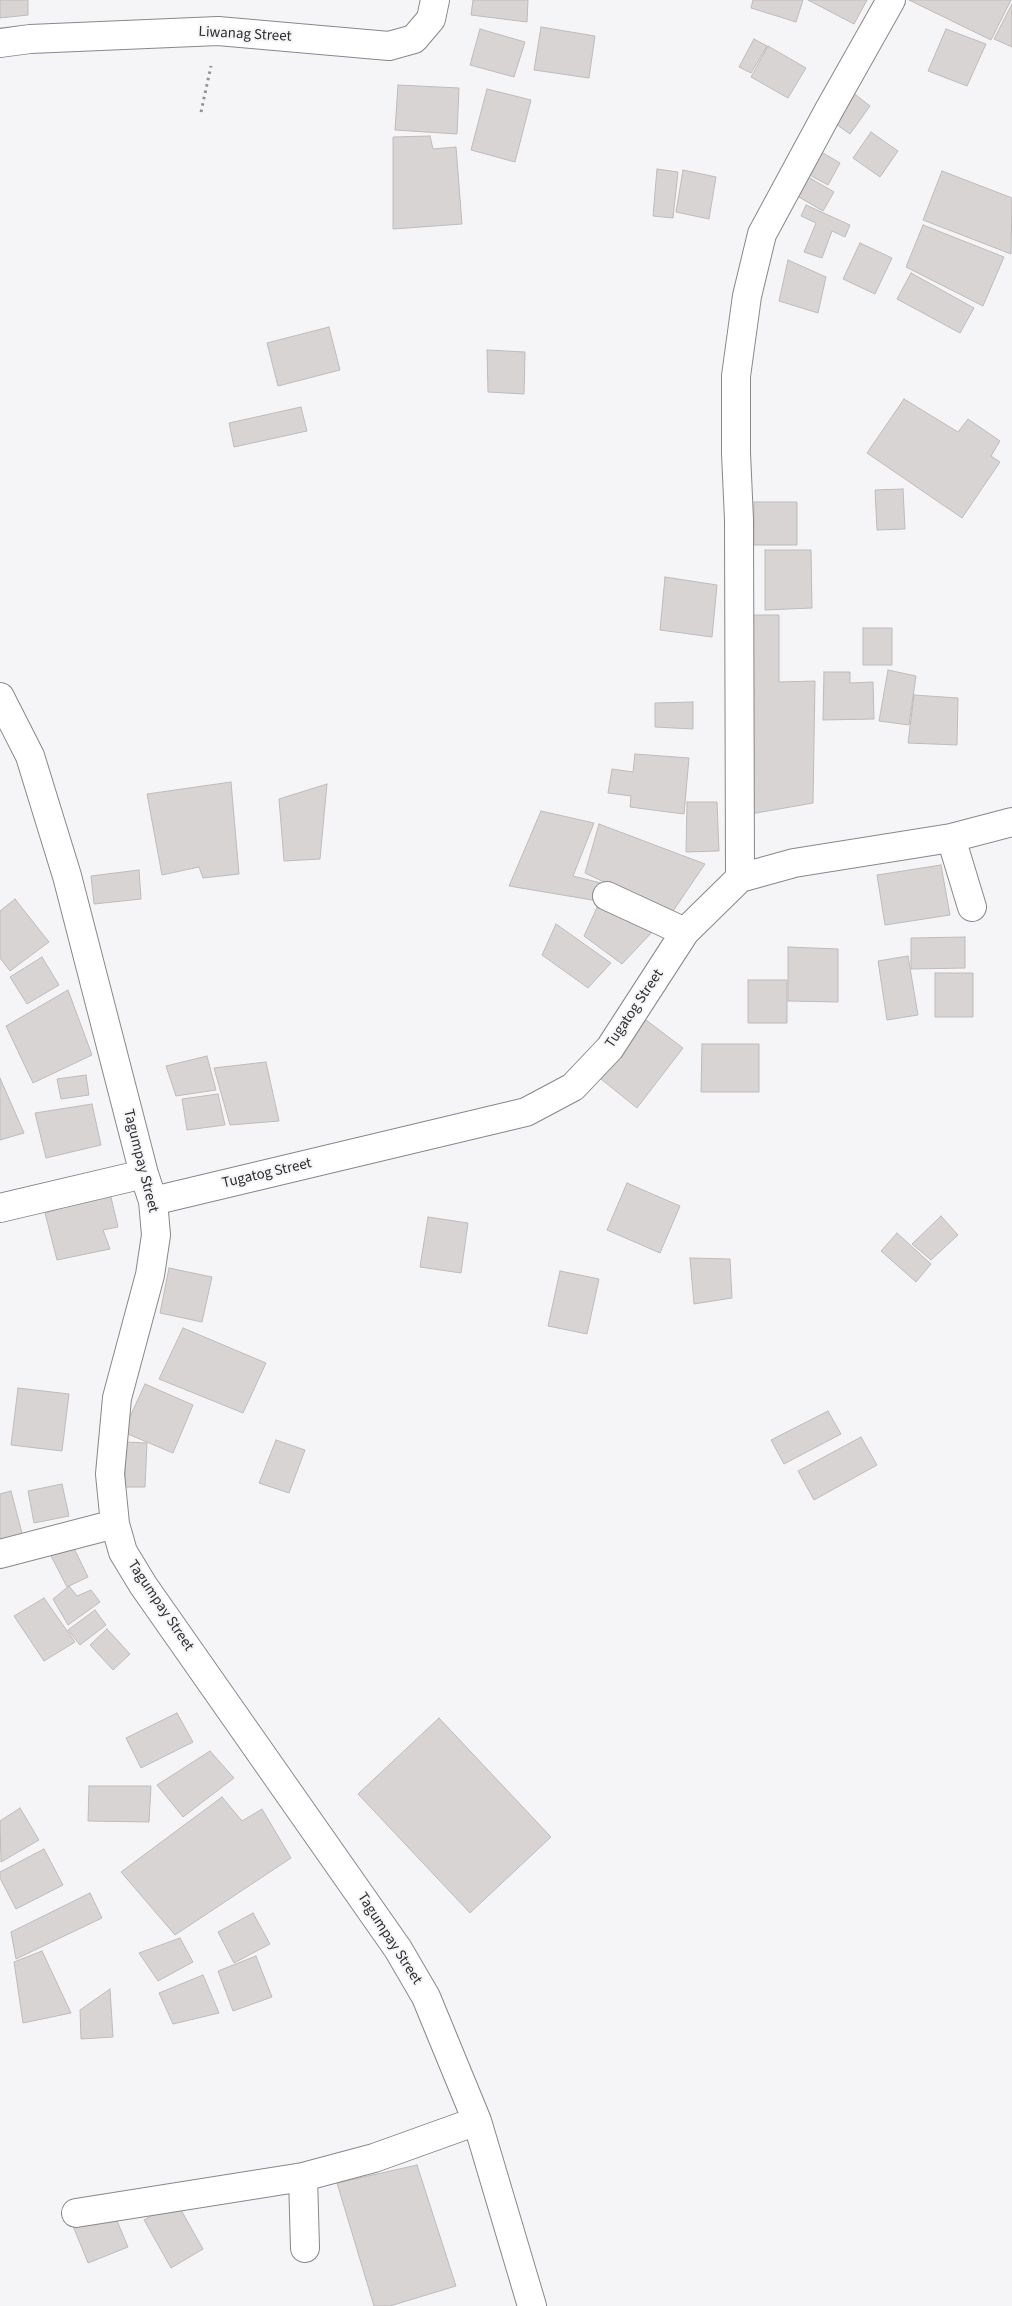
<!DOCTYPE html>
<html>
<head>
<meta charset="utf-8">
<style>
  body { margin:0 }
  canvas { display:block; background:#f5f5f8 }
</style>
</head>
<body>
<canvas width="1012" height="2306"></canvas>
<script>
const c = document.querySelector('canvas').getContext('2d');
c.lineJoin = 'round';
function fillPath(path, color) { c.fillStyle = color; c.fill(path, 'evenodd'); }
const shape = rows => new Path2D(rows.map(r => 'M' + r).join(''));
function trace(path, color, width, dash) { c.strokeStyle = color; c.lineWidth = width; c.lineCap = dash ? 'butt' : 'round'; c.setLineDash(dash || []); c.stroke(path); }
function drawText(font, color, halo, rows, align = 'center') {
  c.font = font + ' "Source Sans 3",sans-serif'; c.lineWidth = 4; c.setLineDash([]); c.textBaseline = 'middle'; c.strokeStyle = halo; c.fillStyle = color; for (const [text, x, y, turn = 0] of rows) {
    c.save(); c.translate(x, y); c.rotate((+turn || 0) * Math.PI / 180); c.textAlign = isNaN(turn) ? turn : align; if (halo) c.strokeText(text, 0, 0); c.fillText(text, 0, 0); c.restore();
  }
}
const building = shape([
  [0,0,28,0,28,15,0,18,0,0],
  [473,0,528,0,527,22,471,15,473,0],
  [753,0,803,0,796,22,751,8,753,0],
  [808,0,867,0,854,24,808,0],
  [909,0,1011,0,991,40,909,0],
  [1012,4,1012,47,994,39,1012,4],
  [541,27,595,36,589,78,534,70,541,27],
  [480,29,525,42,514,77,470,65,480,29],
  [946,29,986,44,967,86,928,71,946,29],
  [754,39,767,46,751,73,739,67,754,39],
  [768,46,806,68,788,98,751,77,768,46],
  [398,85,459,88,457,134,395,130,398,85],
  [847,88,870,106,850,134,826,117,847,88],
  [487,89,531,100,515,162,471,150,487,89],
  [871,132,898,151,880,177,853,158,871,132],
  [430,136,433,149,456,147,462,224,393,229,393,137,430,136],
  [818,150,840,163,828,185,804,172,818,150],
  [657,169,678,172,673,218,653,216,657,169],
  [683,170,716,177,709,219,676,212,683,170],
  [942,171,1012,198,1011,254,923,220,942,171],
  [803,174,834,192,823,211,792,193,803,174],
  [806,205,850,225,845,237,832,231,822,258,804,252,816,223,801,216,806,205],
  [923,225,1004,257,983,306,906,267,923,225],
  [860,243,892,258,875,294,843,279,860,243],
  [788,260,826,277,818,313,779,301,788,260],
  [911,273,974,308,960,333,897,299,911,273],
  [329,327,340,370,278,386,267,343,329,327],
  [487,350,525,352,524,394,488,392,487,350],
  [904,399,958,432,968,419,1000,441,991,456,1000,462,962,518,867,453,904,399],
  [301,407,307,431,234,447,229,423,301,407],
  [903,489,905,529,877,530,875,490,903,489],
  [754,502,797,502,797,545,754,545,754,502],
  [765,550,811,550,812,608,765,610,765,550],
  [665,577,717,585,712,637,660,630,665,577],
  [742,615,779,615,779,682,815,681,813,803,745,815,742,615],
  [863,628,892,628,892,665,863,665,863,628],
  [888,670,916,676,909,725,879,721,888,670],
  [824,672,850,672,850,683,873,682,874,719,823,720,824,672],
  [914,695,958,698,957,745,908,743,914,695],
  [693,702,693,729,655,727,655,703,693,702],
  [635,754,689,758,684,814,630,807,631,796,608,793,612,769,633,772,635,754],
  [231,782,239,874,203,878,199,867,162,875,147,794,231,782],
  [327,784,320,859,284,861,279,799,327,784],
  [687,802,717,802,719,851,686,852,687,802],
  [541,811,594,823,573,876,601,883,598,901,509,886,541,811],
  [599,824,705,864,671,914,585,873,599,824],
  [941,865,950,915,885,925,877,875,941,865],
  [139,870,141,899,94,904,91,876,139,870],
  [15,899,49,942,10,971,0,958,0,911,15,899],
  [600,901,655,929,622,964,584,936,600,901],
  [556,924,611,963,588,988,542,955,556,924],
  [965,937,965,968,911,969,911,938,965,937],
  [788,947,838,949,838,1002,788,1001,788,947],
  [908,956,918,1015,887,1020,878,961,908,956],
  [42,957,59,985,27,1004,10,977,42,957],
  [935,973,973,973,973,1017,935,1017,935,973],
  [748,980,787,980,787,1023,748,1023,748,980],
  [68,990,92,1055,33,1083,6,1026,68,990],
  [642,1017,683,1048,637,1108,596,1075,642,1017],
  [702,1044,759,1044,759,1092,701,1092,702,1044],
  [207,1056,216,1090,176,1096,166,1066,207,1056],
  [266,1062,279,1121,230,1125,214,1068,266,1062],
  [86,1075,89,1095,61,1099,57,1079,86,1075],
  [0,1078,24,1133,0,1140,0,1078],
  [218,1094,225,1125,187,1130,182,1099,218,1094],
  [92,1104,101,1145,46,1158,35,1113,92,1104],
  [627,1183,680,1206,660,1253,607,1230,627,1183],
  [110,1193,118,1227,103,1230,110,1249,57,1260,45,1213,110,1193],
  [941,1216,958,1235,931,1260,912,1244,941,1216],
  [428,1217,468,1223,461,1273,420,1267,428,1217],
  [897,1233,931,1264,916,1282,881,1251,897,1233],
  [690,1258,730,1259,732,1298,694,1304,690,1258],
  [169,1268,212,1277,202,1322,160,1313,169,1268],
  [560,1271,599,1279,587,1334,548,1326,560,1271],
  [183,1328,266,1363,243,1413,159,1379,183,1328],
  [145,1384,193,1405,173,1453,123,1432,145,1384],
  [18,1388,69,1394,62,1451,11,1445,18,1388],
  [828,1411,841,1434,784,1464,771,1440,828,1411],
  [861,1437,877,1465,814,1500,798,1471,861,1437],
  [276,1440,305,1450,289,1493,259,1483,276,1440],
  [126,1442,147,1443,145,1487,125,1487,126,1442],
  [62,1484,69,1516,34,1523,28,1491,62,1484],
  [11,1491,23,1537,0,1543,0,1494,11,1491],
  [71,1542,88,1577,67,1587,49,1552,71,1542],
  [69,1586,77,1596,91,1590,100,1602,68,1625,53,1599,69,1586],
  [44,1598,75,1642,44,1661,14,1616,44,1598],
  [95,1610,106,1625,80,1645,68,1630,95,1610],
  [107,1629,130,1654,113,1670,90,1645,107,1629],
  [177,1713,193,1742,141,1768,126,1738,177,1713],
  [439,1718,551,1837,470,1913,358,1794,439,1718],
  [210,1751,234,1778,183,1817,157,1785,210,1751],
  [89,1786,151,1786,149,1822,88,1821,89,1786],
  [222,1797,242,1821,262,1809,291,1858,175,1935,121,1872,222,1797],
  [20,1808,39,1840,1,1862,0,1821,20,1808],
  [44,1849,63,1885,16,1909,0,1878,0,1872,44,1849],
  [90,1893,102,1918,16,1959,11,1932,90,1893],
  [253,1913,270,1944,234,1963,218,1932,253,1913],
  [180,1938,193,1962,158,1981,139,1953,180,1938],
  [42,1951,71,2013,23,2023,14,1962,42,1951],
  [256,1956,272,1997,233,2011,218,1971,256,1956],
  [203,1975,219,2013,173,2024,159,1993,203,1975],
  [110,1989,113,2037,81,2039,80,2010,110,1989],
  [417,2165,456,2286,390,2306,374,2306,337,2183,417,2165],
  [176,2201,203,2249,171,2268,144,2220,176,2201],
  [112,2209,128,2247,88,2263,73,2226,112,2209]
]);
fillPath(building, '#d8d4d4');
trace(building, '#bebbba', 1);
const minor = shape([
  [0,43,30,39,218,31,389,46,414,39,431,19,435,0],
  [0,697,30,756,67,876,144,1174,153,1201,156,1235,150,1275,117,1398,110,1474,115,1524,123,1552,143,1585,398,1949,426,1997,477,2121,532,2306],
  [951,838,972,907],
  [740,878,739,520,736,453,736,376,747,296,762,234,829,110,891,0],
  [607,896,685,932],
  [153,1201,526,1112,573,1087,610,1048,685,932,740,878,794,863,951,838,1012,822],
  [0,1208,144,1174],
  [0,1554,115,1524],
  [303,2177,305,2248],
  [76,2213,303,2177,374,2158,477,2121]
]);
trace(minor, '#88888b', 30);
trace(shape([
  [201,112,211,66]
]), '#929294', 3, [2.5, 4]);
trace(minor, '#fff', 28);
drawText('15px', '#2e2e2f', '#f5f5f8', [
  ["Liwanag Street",245,35,3],
  ["Tugatog Street",635,1009,-56],
  ["Tagumpay Street",140,1161,76],
  ["Tugatog Street",267,1174,-13],
  ["Tagumpay Street",160,1606,56],
  ["Tagumpay Street",389,1939,57]
]);
</script>
</body>
</html>
